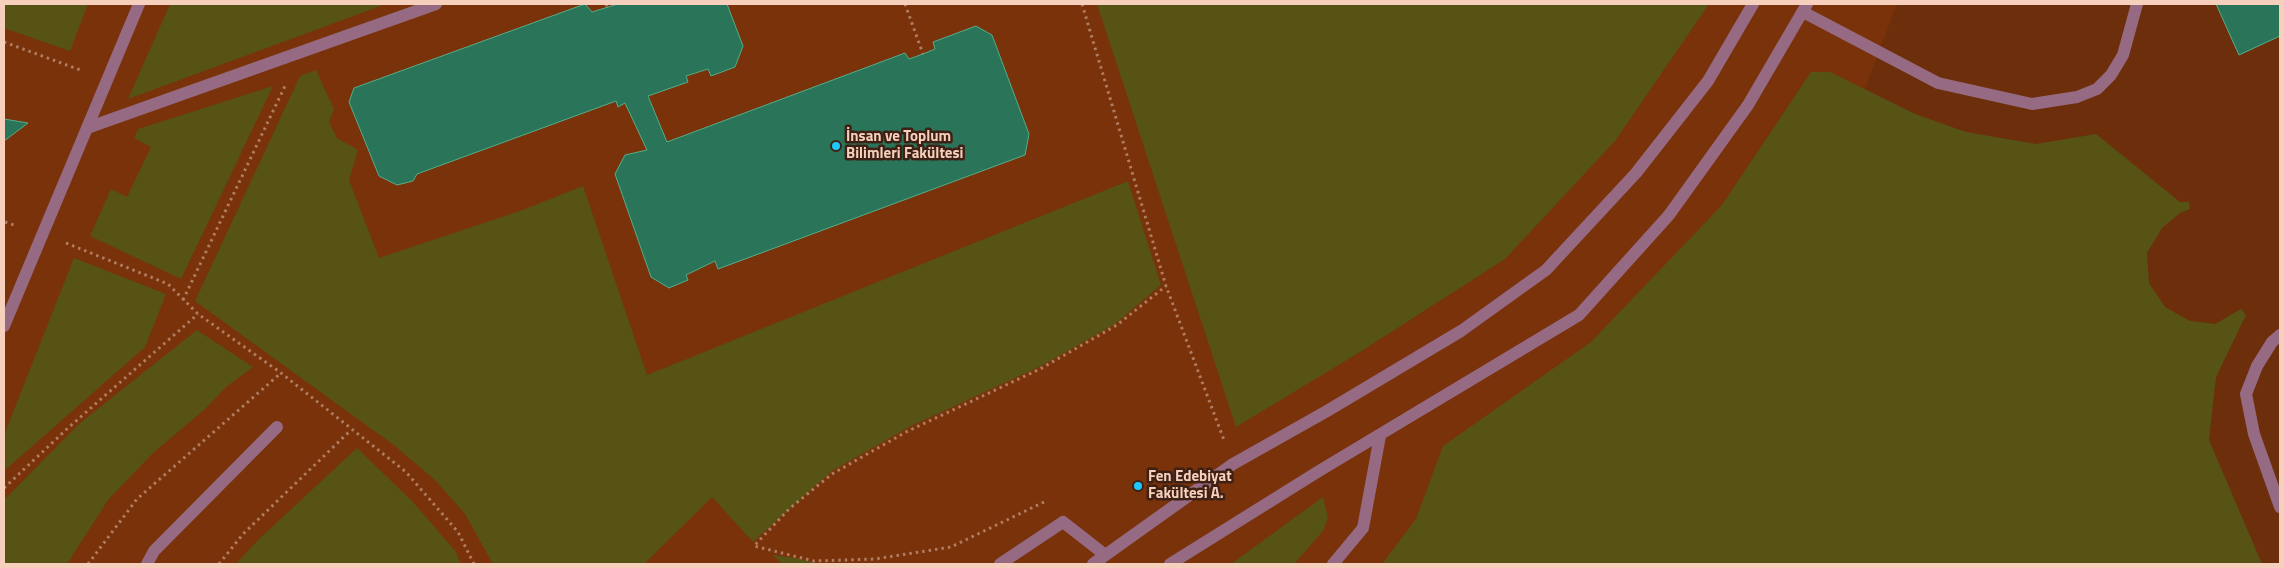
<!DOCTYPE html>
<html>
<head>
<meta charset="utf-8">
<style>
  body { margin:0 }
  #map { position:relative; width:2284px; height:568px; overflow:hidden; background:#6d2e0b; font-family:"Titillium Web",sans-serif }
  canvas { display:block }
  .frame { position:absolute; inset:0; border:5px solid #f6cfbd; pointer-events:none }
</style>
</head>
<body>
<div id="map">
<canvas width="2284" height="568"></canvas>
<div class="frame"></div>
</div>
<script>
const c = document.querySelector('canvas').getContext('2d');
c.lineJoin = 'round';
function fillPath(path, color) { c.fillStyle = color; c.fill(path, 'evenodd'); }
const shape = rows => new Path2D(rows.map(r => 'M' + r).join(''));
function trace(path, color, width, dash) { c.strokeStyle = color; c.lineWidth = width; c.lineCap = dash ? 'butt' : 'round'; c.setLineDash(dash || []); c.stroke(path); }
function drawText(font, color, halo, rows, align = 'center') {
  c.font = font + ' "Titillium Web",sans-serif'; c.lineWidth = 5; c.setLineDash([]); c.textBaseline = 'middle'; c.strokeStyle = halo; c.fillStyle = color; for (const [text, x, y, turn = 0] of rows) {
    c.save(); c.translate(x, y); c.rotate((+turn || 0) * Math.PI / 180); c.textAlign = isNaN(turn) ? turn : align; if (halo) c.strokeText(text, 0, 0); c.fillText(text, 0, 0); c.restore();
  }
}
fillPath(shape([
  [4,4,1897,4,1854,118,2177,564,4,564]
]), '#793209');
fillPath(shape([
  [4,4,88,4,70,51,4,28],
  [170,4,386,4,128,99],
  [1097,4,1709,4,1615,141,1505,259,1360,352,1236,427],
  [316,70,334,109,329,122,337,138,358,150,349,180,379,258,520,211,583,186,647,375,1128,181,1161,285,1115,324,1041,366,909,427,832,471,753,542,712,497,644,564,493,564,465,514,436,481,395,446,195,301,300,76],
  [1811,72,1830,72,1915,114,1966,132,2036,144,2096,134,2180,202,2189,202,2190,209,2180,213,2162,228,2147,253,2149,283,2165,307,2190,321,2215,324,2241,309,2246,315,2216,377,2209,440,2262,564,1382,564,1416,519,1443,446,1591,342,1722,205],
  [273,86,181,279,90,236,111,189,127,197,151,147,134,138,138,129],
  [74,258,166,294,145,347,4,471,4,435],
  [197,330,253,367,226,387,206,408,153,453,108,500,67,564,4,564,4,500,80,423],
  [357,448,413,502,456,552,461,564,236,564,258,540],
  [1323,497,1328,518,1323,531,1294,564,1231,564],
  [773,555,795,558,819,564,782,564]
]), '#575315');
const building = shape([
  [585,4,592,12,618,4,727,4,743,46,735,67,711,76,708,69,686,76,688,82,648,96,667,142,905,53,909,59,923,54,935,49,933,42,976,26,992,35,1029,134,1025,155,718,269,715,261,686,275,688,280,669,288,651,277,615,174,625,155,647,150,625,103,618,107,616,101,417,174,413,181,397,185,379,176,349,102,354,88,585,4],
  [2216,4,2280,4,2280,36,2239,55,2216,4],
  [4,119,28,123,4,141,4,119]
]);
fillPath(building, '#2a7459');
trace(building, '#55ad8a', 1);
trace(shape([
  [606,4,607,7],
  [905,4,923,54],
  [1082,4,1166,286,1224,440],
  [4,42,83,71],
  [5,222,17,226],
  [66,243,168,284,198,314,281,373,406,472,458,532,474,564],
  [183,300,285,86],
  [4,488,68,428,198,314],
  [1044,502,951,547,875,559,814,561,754,546,789,509,832,474,906,432,1040,369,1117,325,1166,286],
  [88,564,137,499,281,373],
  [219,564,243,534,351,430]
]), '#b07c62', 3, [2.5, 4]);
trace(shape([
  [1803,12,1938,83,2032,104,2077,97,2097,89,2111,75,2123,55,2137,4],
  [87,128,436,4],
  [4,326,139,4],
  [2280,335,2272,342,2257,366,2246,394,2254,434,2280,507],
  [147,564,154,551,277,427],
  [1000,564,1063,522,1104,554],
  [1093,564,1233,464,1327,411,1461,331,1546,270,1636,173,1708,81,1753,4],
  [1170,564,1319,471,1579,315,1669,215,1748,105,1807,4],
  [1333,564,1363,528,1380,436]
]), '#966a82', 12);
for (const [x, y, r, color] of [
  [836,146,5,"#1dc9fc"],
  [1138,486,5,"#1dc9fc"]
]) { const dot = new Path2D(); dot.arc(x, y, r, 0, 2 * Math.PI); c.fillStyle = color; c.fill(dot); trace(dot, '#3e2114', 2); }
drawText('bold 15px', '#f6cfbd', '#3e2114', [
  ["İnsan ve Toplum",846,137],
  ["Bilimleri Fakültesi",846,154],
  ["Fen Edebiyat",1148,477],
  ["Fakültesi A.",1148,494]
], 'left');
</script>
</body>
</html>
